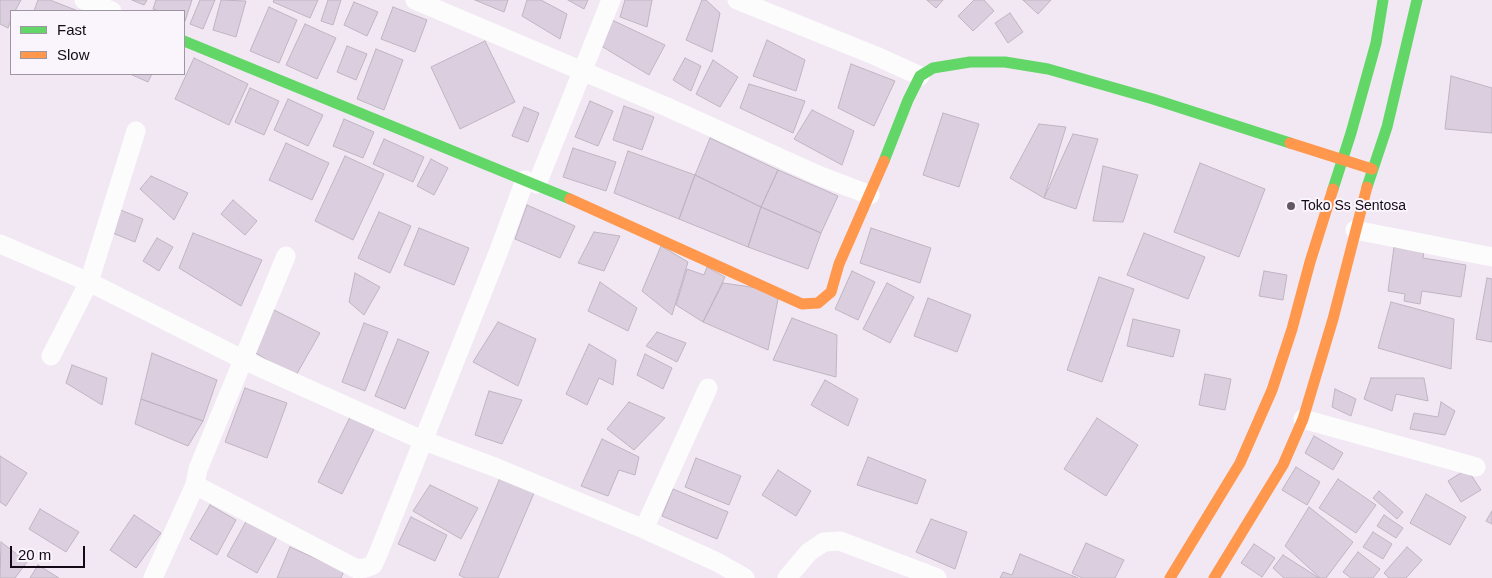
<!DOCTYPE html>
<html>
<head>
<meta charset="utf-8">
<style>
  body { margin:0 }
  #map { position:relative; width:1492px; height:578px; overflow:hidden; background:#f1e8f4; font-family:Helvetica,sans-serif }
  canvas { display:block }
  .legend { position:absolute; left:10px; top:10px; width:175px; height:65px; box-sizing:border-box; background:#faf4fc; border:1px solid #9e96a0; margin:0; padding:6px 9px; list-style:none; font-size:15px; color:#140a17 }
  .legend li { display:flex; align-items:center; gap:10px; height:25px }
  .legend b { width:25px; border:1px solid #9e96a0 }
  .scale { position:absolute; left:10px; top:546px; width:75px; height:22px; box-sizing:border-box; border:2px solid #140a17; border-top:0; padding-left:6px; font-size:15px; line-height:18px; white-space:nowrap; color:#140a17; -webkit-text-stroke:4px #faf4fc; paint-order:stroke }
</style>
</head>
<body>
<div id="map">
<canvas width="1492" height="578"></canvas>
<ul class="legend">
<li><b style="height:6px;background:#63d668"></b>Fast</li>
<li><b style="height:6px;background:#ff974d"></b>Slow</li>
</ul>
<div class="scale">20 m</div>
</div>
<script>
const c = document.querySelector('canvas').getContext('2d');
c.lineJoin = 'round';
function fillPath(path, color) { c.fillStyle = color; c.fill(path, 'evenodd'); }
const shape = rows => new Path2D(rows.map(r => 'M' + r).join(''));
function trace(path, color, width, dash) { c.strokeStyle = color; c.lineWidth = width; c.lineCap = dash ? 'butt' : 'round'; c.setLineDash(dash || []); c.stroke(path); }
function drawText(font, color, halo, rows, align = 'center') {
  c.font = font + ' Helvetica,sans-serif'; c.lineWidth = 4; c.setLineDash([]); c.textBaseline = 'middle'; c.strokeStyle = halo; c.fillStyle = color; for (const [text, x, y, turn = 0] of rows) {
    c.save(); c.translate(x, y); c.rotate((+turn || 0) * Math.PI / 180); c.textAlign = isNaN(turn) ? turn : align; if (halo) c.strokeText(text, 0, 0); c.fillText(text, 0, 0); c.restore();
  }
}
const building = shape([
  [0,0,21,0,15,11,11,11,11,20,8,28,0,24,0,0],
  [38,0,50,0,78,11,34,11,38,0],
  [132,0,147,0,144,5,132,0],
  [156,0,192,0,185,21,184,11,159,11,153,9,156,0],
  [200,0,215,0,203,29,190,24,200,0],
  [221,0,246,1,236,37,213,30,221,0],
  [274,0,318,0,310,18,273,2,274,0],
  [328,0,341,0,333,25,321,21,328,0],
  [475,0,508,0,504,12,475,0],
  [527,0,541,0,567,14,560,39,522,16,527,0],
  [568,0,588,0,584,9,568,0],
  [625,0,652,0,647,27,620,17,625,0],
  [702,0,706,0,720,13,712,52,686,40,702,0],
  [927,0,943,0,936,8,927,0],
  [974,0,984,0,994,11,973,31,958,16,974,0],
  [1023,0,1051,0,1038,14,1023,0],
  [354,2,378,12,367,36,344,25,354,2],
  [269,7,297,20,279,63,250,51,269,7],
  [393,7,427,20,415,52,381,39,393,7],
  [1010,13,1023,32,1008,43,995,23,1010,13],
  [612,20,665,45,649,75,598,44,612,20],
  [305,24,336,38,317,79,286,65,305,24],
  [767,40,805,60,796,91,753,76,767,40],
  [485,41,515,102,460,129,431,67,485,41],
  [347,46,367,54,356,80,337,72,347,46],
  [376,49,403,60,384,110,357,99,376,49],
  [194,58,248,84,229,125,175,99,194,58],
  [685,58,701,66,691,91,673,80,685,58],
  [713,60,738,77,720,107,696,94,713,60],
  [851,64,895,81,874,126,838,108,851,64],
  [130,74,152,74,148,82,130,74],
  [1451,76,1492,88,1492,133,1445,129,1451,76],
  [749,84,805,101,793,133,740,108,749,84],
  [250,88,279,101,264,135,235,122,250,88],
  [288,99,323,115,308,146,274,130,288,99],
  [590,101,613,111,598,146,575,137,590,101],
  [624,106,654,117,642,150,613,140,624,106],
  [524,107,539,113,528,142,512,136,524,107],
  [812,110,854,131,842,165,794,139,812,110],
  [943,113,979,124,959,187,923,175,943,113],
  [344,119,374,132,363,158,333,146,344,119],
  [1039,124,1066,127,1044,198,1010,178,1039,124],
  [1073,134,1098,139,1076,209,1044,198,1073,134],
  [710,138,778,170,761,207,695,175,710,138],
  [384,139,424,157,413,182,373,164,384,139],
  [286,143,329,163,312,200,269,180,286,143],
  [573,148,616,162,606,191,563,177,573,148],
  [628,151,695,175,679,219,614,193,628,151],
  [345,156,384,174,353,240,315,221,345,156],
  [431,159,448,168,434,195,417,186,431,159],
  [1200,163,1265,189,1239,257,1174,232,1200,163],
  [1103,166,1138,175,1123,222,1093,221,1103,166],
  [778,170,838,196,821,233,761,207,778,170],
  [695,175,761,207,748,247,679,219,695,175],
  [151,176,188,193,174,220,140,189,151,176],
  [233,200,257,221,245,235,221,214,233,200],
  [527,205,575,226,560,258,515,239,527,205],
  [761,207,821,233,808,269,748,247,761,207],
  [118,209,143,219,135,242,110,232,118,209],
  [379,212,411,226,390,273,358,258,379,212],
  [419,228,469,248,454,285,404,265,419,228],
  [871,228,931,248,920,283,860,263,871,228],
  [594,232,620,236,604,271,578,263,594,232],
  [193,233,262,260,241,306,179,268,193,233],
  [1144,233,1205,257,1188,299,1127,275,1144,233],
  [157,238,173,247,159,271,143,261,157,238],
  [661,246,688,262,672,315,642,291,661,246],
  [1394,247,1424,251,1423,258,1466,265,1461,297,1422,291,1420,304,1404,301,1405,294,1388,291,1394,247],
  [707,267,725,277,703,322,676,305,687,269,704,275,707,267],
  [852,271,875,282,858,320,835,309,852,271],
  [1264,271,1287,275,1283,300,1259,296,1264,271],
  [355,273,380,287,364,315,349,302,355,273],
  [1099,277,1134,289,1102,382,1067,370,1099,277],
  [1487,278,1492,279,1492,342,1476,339,1487,278],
  [600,282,637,308,628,331,588,311,600,282],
  [723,283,758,288,778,299,768,350,703,322,723,283],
  [887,283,914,297,890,343,863,329,887,283],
  [928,298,971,315,957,352,914,336,928,298],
  [1391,302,1454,319,1451,369,1378,348,1391,302],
  [274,310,320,333,295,377,254,352,274,310],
  [792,318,837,335,836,377,773,360,792,318],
  [1133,319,1180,330,1173,357,1127,346,1133,319],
  [498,322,536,339,518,386,473,362,498,322],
  [364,323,388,332,365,391,342,382,364,323],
  [657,332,686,343,677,362,646,346,657,332],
  [398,339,429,352,405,409,375,396,398,339],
  [589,344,616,360,613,385,599,378,587,405,566,394,589,344],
  [152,353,217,380,203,421,141,399,152,353],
  [645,354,672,368,663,389,637,375,645,354],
  [72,365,107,378,102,405,66,383,72,365],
  [1205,374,1231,379,1225,410,1199,405,1205,374],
  [1371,378,1424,378,1428,401,1396,394,1392,411,1364,399,1371,378],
  [825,380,858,399,848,426,811,405,825,380],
  [245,388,287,403,267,458,225,442,245,388],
  [1335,389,1356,399,1351,416,1332,407,1335,389],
  [489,391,522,400,502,444,475,435,489,391],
  [141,399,203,421,188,446,135,424,141,399],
  [629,402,665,418,634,450,607,429,629,402],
  [1441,402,1455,411,1445,435,1410,429,1414,413,1438,417,1441,402],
  [352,413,376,425,342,494,318,482,352,413],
  [1097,418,1138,445,1106,496,1064,469,1097,418],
  [1314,436,1343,453,1333,470,1305,453,1314,436],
  [602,439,639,457,635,475,619,470,608,496,581,486,602,439],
  [0,456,27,473,6,506,0,502,0,456],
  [868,457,926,480,917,504,857,485,868,457],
  [696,458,741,476,729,505,685,487,696,458],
  [1296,467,1320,482,1307,505,1282,490,1296,467],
  [1467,469,1481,490,1461,502,1448,481,1467,469],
  [778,470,811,491,796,516,762,495,778,470],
  [500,478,534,493,498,578,465,578,459,575,500,478],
  [1338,479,1376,505,1356,533,1319,508,1338,479],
  [430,485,478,508,461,539,413,511,430,485],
  [673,489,728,512,717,539,662,516,673,489],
  [1379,491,1403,512,1397,519,1373,498,1379,491],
  [1426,494,1466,517,1450,545,1410,523,1426,494],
  [210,505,236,520,217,555,190,539,210,505],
  [1309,507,1353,542,1326,578,1320,578,1285,546,1309,507],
  [40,509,79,532,66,552,29,529,40,509],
  [1492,511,1492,524,1486,521,1492,511],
  [134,515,161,533,136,568,110,550,134,515],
  [1384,515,1403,528,1396,538,1377,526,1384,515],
  [411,517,447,535,435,561,398,544,411,517],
  [248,518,278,535,257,573,227,556,248,518],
  [931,519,967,532,955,569,916,552,931,519],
  [1373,532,1392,544,1383,559,1363,547,1373,532],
  [1,542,27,562,15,578,0,578,1,542],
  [1086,543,1124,560,1115,578,1082,578,1072,573,1086,543],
  [1254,544,1275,558,1262,577,1241,563,1254,544],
  [290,547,344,571,341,578,277,578,290,547],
  [1407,547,1422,560,1406,578,1389,578,1384,573,1407,547],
  [1358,552,1380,569,1373,578,1351,578,1343,572,1358,552],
  [1020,554,1078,578,1000,578,1003,572,1012,575,1020,554],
  [1283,555,1319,578,1284,578,1273,568,1283,555],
  [38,565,59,578,30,578,38,565]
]);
fillPath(building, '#dbcfdf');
trace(building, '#beb5c1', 1);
trace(shape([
  [84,0,112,11],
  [415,0,667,107,820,176,870,195],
  [737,0,876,56,920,76],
  [136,131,89,282,244,360,297,384,422,440,497,468,644,529,717,562,745,578],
  [537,184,611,0],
  [1355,230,1492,257],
  [0,244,89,282,51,356],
  [286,256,198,469,195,485,357,569,365,568,373,565,378,554,498,253,525,180],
  [1303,419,1476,467],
  [644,529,708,388],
  [153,578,195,485],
  [787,578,809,552,824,542,840,541,937,578]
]), '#fdfcfd', 19);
trace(shape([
  [184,41,570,199],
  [884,161,908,100,920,76,933,68,970,62,1005,62,1048,69,1153,99,1290,143],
  [1367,187,1387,127,1417,0],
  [1333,189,1351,133,1376,43,1383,0]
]), '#63d668', 11);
trace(shape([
  [1290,143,1372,169],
  [570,199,802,304,818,303,831,292,839,264,884,161],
  [1170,578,1240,463,1272,390,1292,329,1310,262,1333,189],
  [1214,578,1283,465,1303,419,1333,319,1367,187]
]), '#ff974d', 11);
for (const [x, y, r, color] of [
  [1291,206,5,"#615864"]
]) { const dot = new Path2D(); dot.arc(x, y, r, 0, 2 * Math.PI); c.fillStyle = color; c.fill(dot); trace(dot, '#faf4fc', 2); }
drawText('14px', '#140a17', '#faf4fc', [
  ["Toko Ss Sentosa",1301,206]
], 'left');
</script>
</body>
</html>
